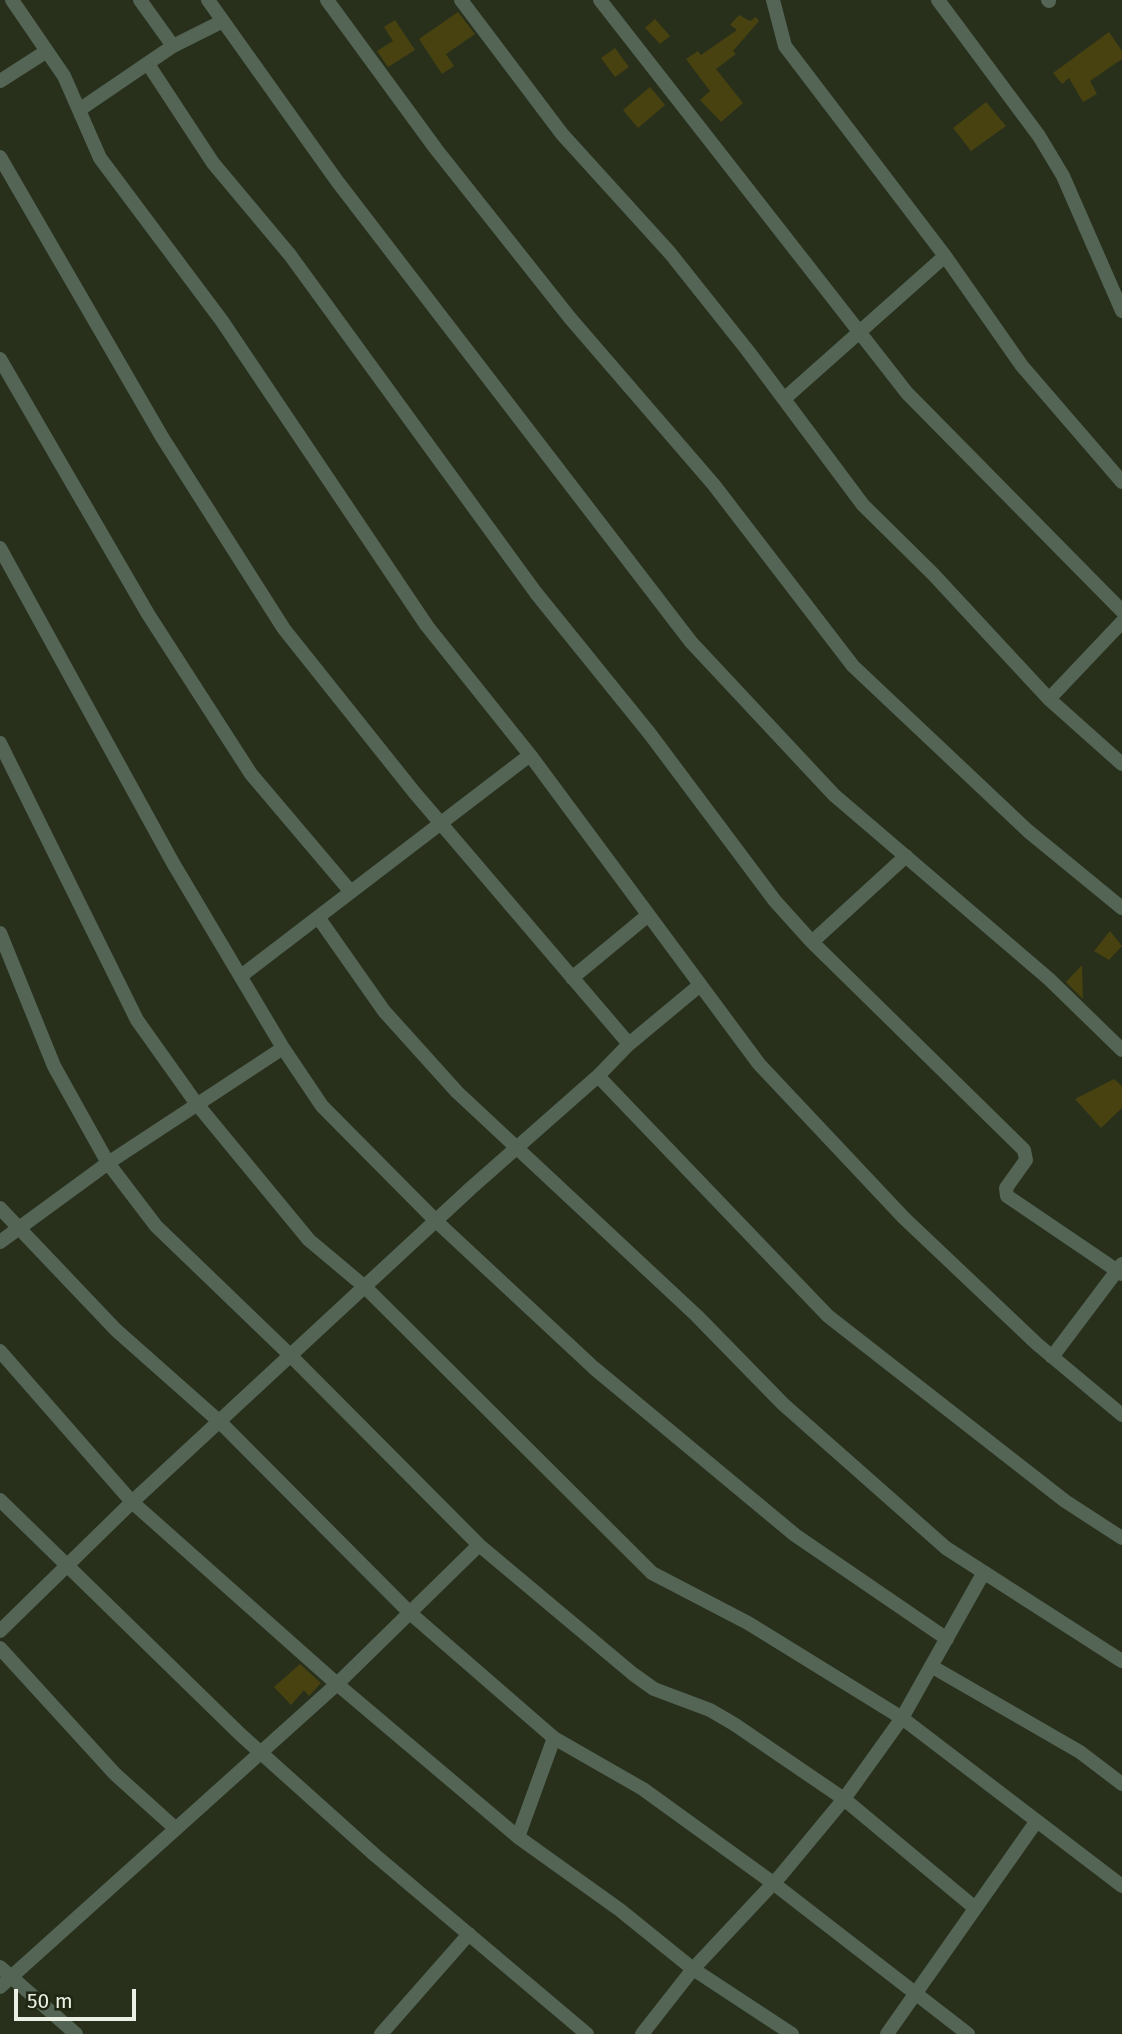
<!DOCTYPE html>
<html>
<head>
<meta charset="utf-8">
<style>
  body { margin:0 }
  #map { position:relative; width:1122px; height:2034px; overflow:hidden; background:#28301c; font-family:"Fira Sans",sans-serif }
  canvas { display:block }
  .scale { position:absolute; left:14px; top:1989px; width:122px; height:32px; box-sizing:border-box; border:4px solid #eaf0e3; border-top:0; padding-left:9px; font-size:21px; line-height:24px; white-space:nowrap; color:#eaf0e3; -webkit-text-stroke:5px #1f2612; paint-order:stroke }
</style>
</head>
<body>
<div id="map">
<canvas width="1122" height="2034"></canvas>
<div class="scale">50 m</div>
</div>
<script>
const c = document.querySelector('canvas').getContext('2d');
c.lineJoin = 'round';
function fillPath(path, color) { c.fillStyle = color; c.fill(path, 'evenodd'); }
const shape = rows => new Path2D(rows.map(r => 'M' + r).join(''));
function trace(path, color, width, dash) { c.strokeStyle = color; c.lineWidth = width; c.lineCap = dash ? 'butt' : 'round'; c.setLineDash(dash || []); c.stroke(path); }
fillPath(shape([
  [458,12,475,34,446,54,454,66,442,74,419,39],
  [739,15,750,21,756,17,759,21,733,51,736,54,716,69,743,103,721,122,700,100,710,91,686,59,698,51,701,55,737,30,730,25],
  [655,19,670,36,660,44,645,28],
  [395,20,415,50,388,67,377,51,393,41,384,27],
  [1109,32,1122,51,1122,59,1090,81,1097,94,1083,102,1069,78,1062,84,1053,73],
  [615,48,629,67,615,77,601,58],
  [650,87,665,105,638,128,623,110],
  [986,102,1006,126,971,151,953,128],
  [1110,931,1122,946,1109,960,1094,951],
  [1082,965,1083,999,1066,982],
  [1114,1079,1122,1086,1122,1108,1101,1128,1075,1099],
  [300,1664,321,1683,309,1696,304,1690,291,1705,274,1687]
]), '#484210');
trace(shape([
  [12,0,64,76,100,158,222,321,427,626,530,755,759,1064,904,1218,1037,1344,1122,1415],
  [140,0,173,46],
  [208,0,337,181,691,642,834,795,1049,979,1122,1050],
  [327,0,436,149,570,318,714,485,853,666,1028,831,1122,908],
  [461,0,562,134,670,253,748,351,863,505,933,574,1049,699,1122,764],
  [600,0,907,393,1122,611],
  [773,0,785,46,945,256,1022,366,1122,482],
  [938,0,1039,136,1063,176,1122,311],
  [1048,0,1049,1],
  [148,64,213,163,290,255,536,593,650,734,775,901,812,942,1024,1150,1026,1160,1006,1188,1007,1196,1122,1274],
  [0,81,47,51],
  [79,110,173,46,223,21],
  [0,157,162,437,284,629,414,792,629,1044],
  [0,359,148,614,251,774,351,892],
  [784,399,945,256],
  [0,548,173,863,283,1048,322,1106,436,1221,594,1368,795,1535,947,1639],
  [1049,699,1122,622],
  [0,743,137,1020,196,1103,309,1240,365,1287,652,1573,748,1623,902,1718,1122,1886],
  [318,917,384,1011,457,1092,697,1316,783,1404,946,1548,1122,1661],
  [0,933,54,1066,108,1163,156,1226,291,1356,479,1545,633,1674,654,1689,710,1710,734,1724,844,1799,975,1908],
  [812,942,906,856],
  [241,976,530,755],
  [572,978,647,916],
  [598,1076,828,1316,1065,1501,1122,1538],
  [0,1208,116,1330,221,1423,410,1613,554,1738,643,1789,773,1883,968,2034],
  [0,1242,108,1163,283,1048],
  [0,1351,132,1502,337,1684,518,1837,620,1910,693,1969,792,2034],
  [1052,1357,1122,1264],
  [0,1500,241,1735,376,1856,587,2034],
  [0,1631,132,1502,471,1188,598,1076,629,1044,700,985],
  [0,1648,115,1774,176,1829],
  [931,1666,1080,1752,1122,1784],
  [518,1837,554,1738],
  [0,1967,76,2034],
  [0,1987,337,1684,479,1545],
  [381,2034,469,1934],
  [642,2034,693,1969,781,1875,844,1799,902,1718,984,1572],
  [887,2034,1036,1822]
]), '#546556', 14);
</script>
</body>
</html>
